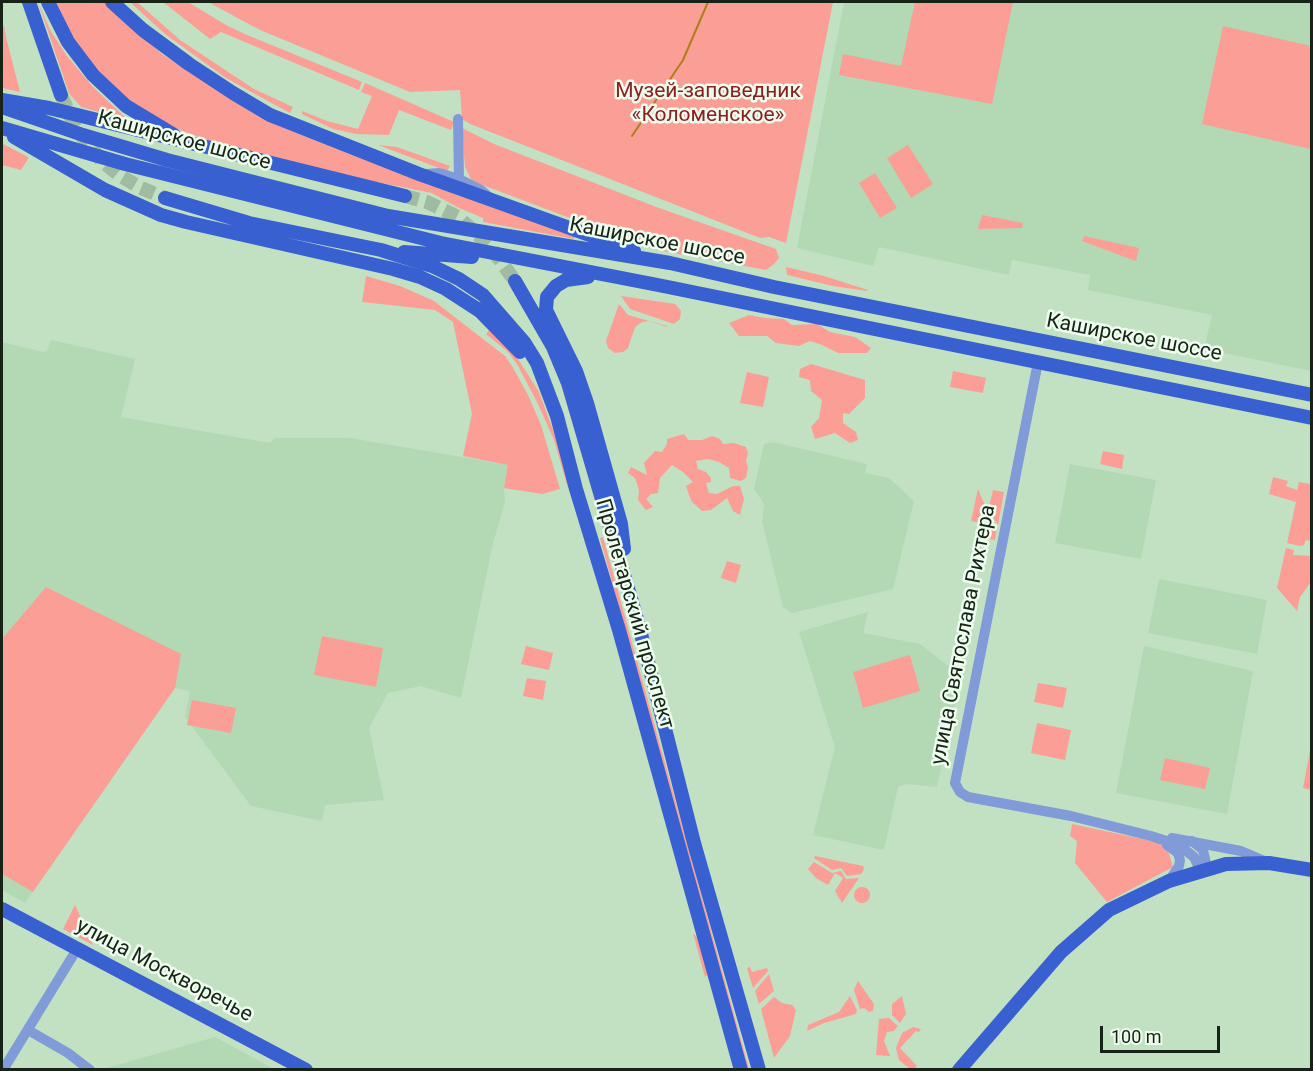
<!DOCTYPE html>
<html>
<head>
<meta charset="utf-8">
<style>
  body { margin:0 }
  #map { position:relative; width:1313px; height:1071px; overflow:hidden; background:#c2e1c3; font-family:Roboto,sans-serif }
  canvas { display:block }
  .frame { position:absolute; inset:0; border:3px solid #182318; pointer-events:none }
  .scale { position:absolute; left:1100px; top:1026px; width:120px; height:27px; box-sizing:border-box; border:3px solid #182318; border-top:0; padding-left:8px; font-size:18px; line-height:21px; white-space:nowrap; color:#182318; -webkit-text-stroke:4px #edfdee; paint-order:stroke }
</style>
</head>
<body>
<div id="map">
<canvas width="1313" height="1071"></canvas>
<div class="frame"></div>
<div class="scale">100 m</div>
</div>
<script>
const c = document.querySelector('canvas').getContext('2d');
c.lineJoin = 'round';
function fillPath(path, color) { c.fillStyle = color; c.fill(path, 'evenodd'); }
const shape = rows => new Path2D(rows.map(r => 'M' + r).join(''));
function trace(path, color, width, dash) { c.strokeStyle = color; c.lineWidth = width; c.lineCap = dash ? 'butt' : 'round'; c.setLineDash(dash || []); c.stroke(path); }
function drawText(font, color, halo, rows, align = 'center') {
  c.font = font + ' Roboto,sans-serif'; c.lineWidth = 5; c.setLineDash([]); c.textBaseline = 'middle'; c.strokeStyle = halo; c.fillStyle = color; for (const [text, x, y, turn = 0] of rows) {
    c.save(); c.translate(x, y); c.rotate((+turn || 0) * Math.PI / 180); c.textAlign = isNaN(turn) ? turn : align; if (halo) c.strokeText(text, 0, 0); c.fillText(text, 0, 0); c.restore();
  }
}
fillPath(shape([
  [844,2,1311,2,1311,371,1204,349,1212,315,1088,290,1090,275,1012,260,1009,275,879,247,873,266,797,248],
  [51,340,135,359,121,417,270,443,275,438,350,438,509,465,504,488,505,502,493,543,461,698,421,686,388,693,369,728,384,800,325,805,322,821,251,806,185,717,190,691,175,688,25,903,2,890,2,342,43,352,47,351],
  [773,442,867,464,865,473,889,478,914,501,893,589,792,613,783,607,762,521,764,504,754,489,764,444],
  [1070,464,1156,480,1141,559,1055,543],
  [1159,579,1267,600,1257,654,1148,633],
  [868,612,863,633,920,644,961,676,937,787,906,784,898,787,884,850,813,835,835,747,799,632],
  [1144,646,1253,671,1227,814,1116,793],
  [215,1037,274,1069,103,1069]
]), '#b3d8b4');
fillPath(shape([
  [38,2,50,30,67,56,93,87,128,120,81,107,69,93],
  [54,2,108,2,162,54,253,113,286,129,411,178,575,235,574,239,483,222,483,218,457,207,432,193,357,178,213,142,167,125,140,111,91,66,76,44],
  [130,2,137,2,180,40,254,89,293,107,290,113,226,78,165,34],
  [163,2,188,2,226,25,247,35,362,82,359,90,221,32,210,39],
  [208,2,833,2,786,243,769,237,760,238,470,124,462,119,460,90,410,92,260,30],
  [915,2,1013,2,992,104,839,75,843,54,901,66],
  [4,25,6,37,20,92,2,88,2,30],
  [1223,26,1311,46,1311,149,1202,124],
  [365,83,454,122,451,130,399,110,389,135,356,134,333,129,302,114,302,111,327,121,358,129,372,96,361,92],
  [462,128,494,144,659,208,776,249,779,258,774,264,766,270,652,249,472,181,465,167],
  [3,144,28,157,28,159,21,170,2,165],
  [378,145,397,147,450,166,447,171],
  [908,145,933,184,911,198,887,158],
  [875,173,897,208,880,218,859,183],
  [982,215,1023,223,1022,228,978,229],
  [1084,236,1139,248,1136,261,1082,241],
  [786,267,824,276,868,290,867,291,833,286,787,275],
  [366,276,400,286,434,301,505,356,512,366,528,395,541,425,560,489,542,494,504,488,508,465,463,456,472,414,453,322,435,310,362,302],
  [621,296,675,304,681,311,680,319,674,324,630,309],
  [619,304,628,315,667,326,667,327,649,321,642,322,635,327,628,348,623,352,615,353,608,348,606,341],
  [749,315,765,318,784,319,792,325,817,324,830,332,855,337,871,348,867,353,838,353,822,345,810,341,799,346,776,343,767,336,739,336,729,323],
  [490,329,518,359,539,392,556,438,570,484,568,488,554,440,537,402,517,364,508,352,486,334],
  [811,364,865,380,865,398,849,414,843,413,843,423,856,432,858,440,850,443,835,433,815,439,811,427,819,418,822,400,811,391,810,380,799,377,800,369],
  [953,371,986,378,983,393,950,387],
  [747,372,769,377,763,407,740,403],
  [684,434,688,440,702,440,712,436,720,439,723,444,734,443,746,447,748,453,746,461,748,468,746,478,741,481,730,478,729,468,719,462,708,459,696,461,698,469,706,472,711,478,711,482,706,483,709,493,717,494,733,486,740,486,744,499,740,515,733,511,727,498,711,510,702,511,692,502,689,495,686,486,693,482,683,472,672,465,660,478,658,493,651,494,646,499,653,507,646,510,638,500,639,490,635,478,628,473,631,467,647,475,644,463,655,451,662,452,667,444,667,439],
  [1103,451,1124,455,1122,469,1100,464],
  [1273,477,1288,481,1286,486,1297,490,1299,482,1311,484,1311,541,1306,540,1304,545,1300,546,1287,543,1296,502,1269,494],
  [978,489,986,508,982,523,971,521],
  [993,490,1004,492,998,525,988,511],
  [984,526,997,528,995,540,982,538],
  [603,537,749,1069,746,1069,600,538],
  [1286,548,1294,550,1293,555,1311,556,1311,582,1300,597,1297,611,1277,588],
  [727,561,741,565,736,583,721,578],
  [46,587,181,654,175,688,33,892,2,874,2,639],
  [322,636,383,648,376,687,314,675],
  [526,646,553,653,549,670,521,664],
  [910,655,920,691,863,708,853,672],
  [527,678,546,681,543,700,523,696],
  [1038,683,1067,688,1063,708,1034,702],
  [192,700,236,708,231,733,187,725],
  [1037,723,1071,730,1065,760,1031,753],
  [1311,745,1312,746,1311,790,1303,788],
  [1165,758,1210,768,1205,789,1160,780],
  [1072,824,1166,844,1173,867,1107,902,1075,863,1077,841,1070,836],
  [815,856,863,866,864,869,861,874,847,876,841,868,832,870,814,858],
  [814,862,832,873,841,871,846,879,859,878,842,903,835,891,843,878,835,873,828,885,816,878,808,869],
  '854 895a8 8 0 1 1 16 0a8 8 0 1 1-16 0Z',
  [75,905,93,945,63,929],
  [693,933,700,941,708,974,705,977],
  [750,967,752,972,767,968,768,971,753,988,747,968],
  [769,974,774,991,759,1004,755,991],
  [858,981,874,1004,873,1011,869,1012,864,1008,860,1009,854,990],
  [850,996,857,1010,856,1014,824,1023,807,1031,808,1025,839,1012],
  [902,996,906,1014,900,1023,892,1015,892,1004],
  [774,997,782,1003,792,1005,796,1010,790,1036,774,1058,761,1009],
  [889,1018,898,1026,894,1031,887,1032,884,1041,890,1056,876,1055,879,1019],
  [913,1027,921,1029,919,1032,916,1031,900,1048,917,1066,914,1069,910,1069,899,1060,896,1048,902,1033]
]), '#fb9e95');
trace(shape([
  [632,136,683,60,708,2]
]), '#a98118', 2);
trace(shape([
  [61,95,76,129,103,162,119,175,141,188,165,198],
  [405,196,427,202,458,217,489,245,515,281]
]), '#a0bba1', 14, [14, 7]);
trace(shape([
  [458,119,459,179],
  [426,174,439,173,459,179,481,190,488,196],
  [1038,362,955,783,960,792,968,797,1071,816,1151,836,1179,845,1194,857,1200,870],
  [1172,838,1241,851,1267,862],
  [1192,841,1203,850,1207,868],
  [1167,845,1178,853,1180,860,1179,866,1169,881],
  [28,1030,68,1053,90,1070],
  [3,1070,77,949]
]), '#809bd8', 10);
trace(shape([
  [29,2,61,95],
  [48,2,68,42,93,75,126,106,174,135],
  [112,2,143,30,189,64,233,93,270,115,419,174,634,251],
  [2,100,49,108,405,196],
  [2,107,83,135,167,160,388,216,670,263,774,287,1312,395],
  [2,128,125,164,441,243,658,285,1312,418],
  [14,137,105,190,161,215,186,222,393,269,420,277,446,289,480,311,520,352],
  [165,198,249,223,381,250,432,266,459,279,483,295,524,342,537,363,557,416,576,489,619,630,741,1070],
  [404,252,472,257],
  [588,277,566,280,556,286,547,297,546,310,576,371,587,403,621,524,624,549],
  [515,281,553,347,568,383,639,626,694,843,759,1070],
  [2,909,306,1070],
  [959,1070,1061,952,1109,910,1169,881,1226,864,1269,863,1312,870]
]), '#3860d1', 14);
drawText('21px', '#8e1f21', '#edfdee', [
  ["Музей-заповедник",708,92],
  ["«Коломенское»",708,116]
]);
drawText('21px', '#182318', '#edfdee', [
  ["Каширское шоссе",184,141,15],
  ["Каширское шоссе",657,242,11],
  ["Каширское шоссе",1134,338,11],
  ["Пролетарский проспект",634,614,74],
  ["улица Святослава Рихтера",964,635,-79],
  ["улица Москворечье",164,971,28]
]);
</script>
</body>
</html>
